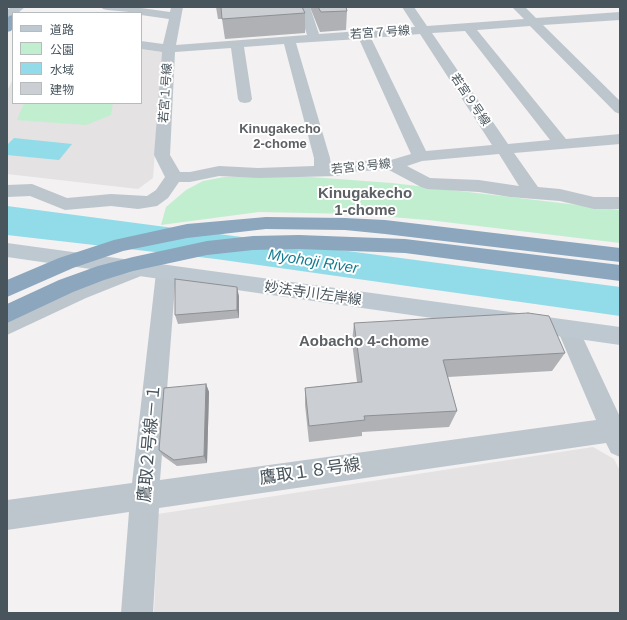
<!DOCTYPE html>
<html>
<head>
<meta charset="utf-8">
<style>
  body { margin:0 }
  #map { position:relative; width:627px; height:620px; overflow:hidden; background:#f3f1f1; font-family:Helvetica,"Noto Sans JP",sans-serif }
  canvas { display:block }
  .frame { position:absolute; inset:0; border:8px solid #49555d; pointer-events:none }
  .legend { position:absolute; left:12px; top:12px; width:130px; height:92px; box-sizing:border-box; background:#fff; border:1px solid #b6bbbe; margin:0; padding:5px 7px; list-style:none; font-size:12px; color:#49555d }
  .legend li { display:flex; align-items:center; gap:8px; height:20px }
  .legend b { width:20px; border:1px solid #b6bbbe }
</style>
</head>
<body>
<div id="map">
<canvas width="627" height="620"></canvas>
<div class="frame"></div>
<ul class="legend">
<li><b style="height:5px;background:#bec8d1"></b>道路</li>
<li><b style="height:11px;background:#c2eed0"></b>公園</li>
<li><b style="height:11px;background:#92dbe8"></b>水域</li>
<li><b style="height:11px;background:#cbced3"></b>建物</li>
</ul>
</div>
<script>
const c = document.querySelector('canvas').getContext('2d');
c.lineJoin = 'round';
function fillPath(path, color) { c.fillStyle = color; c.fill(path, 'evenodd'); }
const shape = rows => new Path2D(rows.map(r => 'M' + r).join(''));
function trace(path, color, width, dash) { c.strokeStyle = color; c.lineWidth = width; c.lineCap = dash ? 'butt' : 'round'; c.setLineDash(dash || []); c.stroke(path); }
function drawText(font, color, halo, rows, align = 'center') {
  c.font = font + ' Helvetica,"Noto Sans JP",sans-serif'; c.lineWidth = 4; c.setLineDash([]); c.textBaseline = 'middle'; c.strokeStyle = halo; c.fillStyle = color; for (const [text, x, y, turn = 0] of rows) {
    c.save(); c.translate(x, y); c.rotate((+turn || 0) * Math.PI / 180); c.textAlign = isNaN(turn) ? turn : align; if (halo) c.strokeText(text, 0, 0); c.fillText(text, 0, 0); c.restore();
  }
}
fillPath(shape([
  [141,49,162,52,153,178,138,189,7,174,7,91,13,79,13,103,141,103],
  [593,447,614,459,620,471,620,613,154,613,158,514]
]), '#e4e2e2');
fillPath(shape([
  [24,103,113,103,111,115,86,125,17,120],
  [297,176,392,183,620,210,620,243,428,220,354,214,259,212,161,225,166,207,186,190,203,181,224,177]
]), '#c2eed0');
fillPath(shape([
  [14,138,72,144,59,160,7,155,7,145],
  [7,206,620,287,620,316,216,259,7,235]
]), '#92dbe8');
fillPath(shape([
  [101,7,134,7,170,12,171,7,183,7,176,45,307,35,298,7,310,7,319,34,415,27,402,7,414,7,427,26,524,19,512,7,525,7,536,18,620,12,620,20,543,25,620,101,620,114,615,112,530,26,477,30,566,139,620,134,620,144,514,153,538,187,560,189,594,197,620,197,620,209,594,209,560,201,510,197,479,192,427,189,421,187,389,170,358,171,337,176,258,178,219,176,190,182,179,182,168,198,157,206,138,209,111,206,65,210,30,196,7,197,7,185,32,184,67,198,111,194,147,196,156,190,165,177,154,155,162,52,141,49,141,41,163,44,169,19,141,15,141,13,107,10,103,9,101,7],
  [465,31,550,140,508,144,432,33,465,31],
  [420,34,492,145,426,151,371,38,420,34],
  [359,39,411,154,391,160,358,161,331,166,330,158,296,43,359,39],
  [284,44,314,158,314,166,258,168,219,166,190,172,180,172,170,155,175,52,231,48,238,99,240,102,245,103,250,102,252,99,244,47,284,44],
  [499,154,519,186,479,180,430,178,407,166,422,161,499,154],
  [139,261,146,264,149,269,146,274,86,298,7,335,7,316,70,286,139,261],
  [166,265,173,268,176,273,160,480,596,420,557,329,560,323,568,320,576,323,620,417,620,457,611,453,606,443,159,508,153,613,121,613,129,512,7,530,7,500,132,483,156,273,159,268,166,265]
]), '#bdc6cd');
fillPath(shape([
  [11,7,25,7,18,13,13,13,13,16,11,18,7,19,7,10,11,7],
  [7,243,620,327,620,345,7,257,7,243]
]), '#bec8d1');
fillPath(shape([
  [13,15,13,28,11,31,7,32,7,19,9,16,13,15],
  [266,217,345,218,385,220,620,248,620,262,385,234,345,230,266,229,187,238,123,251,73,268,7,297,7,280,59,258,114,240,187,224,266,217],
  [299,235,405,239,620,265,620,281,405,253,299,249,253,250,207,255,133,271,104,280,73,292,7,323,7,304,59,280,98,266,133,257,207,241,253,236,299,235]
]), '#8ba6bd');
fillPath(shape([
  [216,7,302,7,305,13,305,33,225,39,222,19,218,19],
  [310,7,346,7,347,11,346,30,320,32],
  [239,296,239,318,178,324,175,315],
  [354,323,565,353,552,371,448,377,457,411,449,427,362,432,362,436,309,442,305,405,305,388,357,382,352,342],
  [206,384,209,392,207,463,177,466,163,456,159,450]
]), '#afb1b5');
fillPath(shape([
  [237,287,239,296,239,318,237,310],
  [206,384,209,392,207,463,204,456]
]), '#8e9094');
const building = shape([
  [221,7,302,7,305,13,222,19,221,7],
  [318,7,346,7,347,11,321,12,318,7],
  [175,279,237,287,237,310,175,315,175,279],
  [528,313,549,316,565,353,443,360,457,411,364,416,365,420,309,426,305,388,362,382,354,323,528,313],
  [206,384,204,456,174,460,159,450,164,388,206,384]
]);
fillPath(building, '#cbced3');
trace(building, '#8e9094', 1);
drawText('12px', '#49555d', '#fff', [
  ["若宮７号線",380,33,-4],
  ["若宮１号線",166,93,-86],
  ["若宮９号線",470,100,56],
  ["若宮８号線",361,167,-6]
]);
drawText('bold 13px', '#5d6165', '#fff', [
  ["Kinugakecho",280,129],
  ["2-chome",280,144]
]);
drawText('14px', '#49555d', '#fff', [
  ["妙法寺川左岸線",313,294,8]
]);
drawText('bold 15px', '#5d6165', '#fff', [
  ["Kinugakecho",365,194],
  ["1-chome",365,211],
  ["Aobacho 4-chome",364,342]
]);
drawText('italic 15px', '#147d90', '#fff', [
  ["Myohoji River",313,262,9]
]);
drawText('17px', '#49555d', '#fff', [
  ["鷹取２号線－１",150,443,-85],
  ["鷹取１８号線",310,472,-8]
]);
</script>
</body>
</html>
